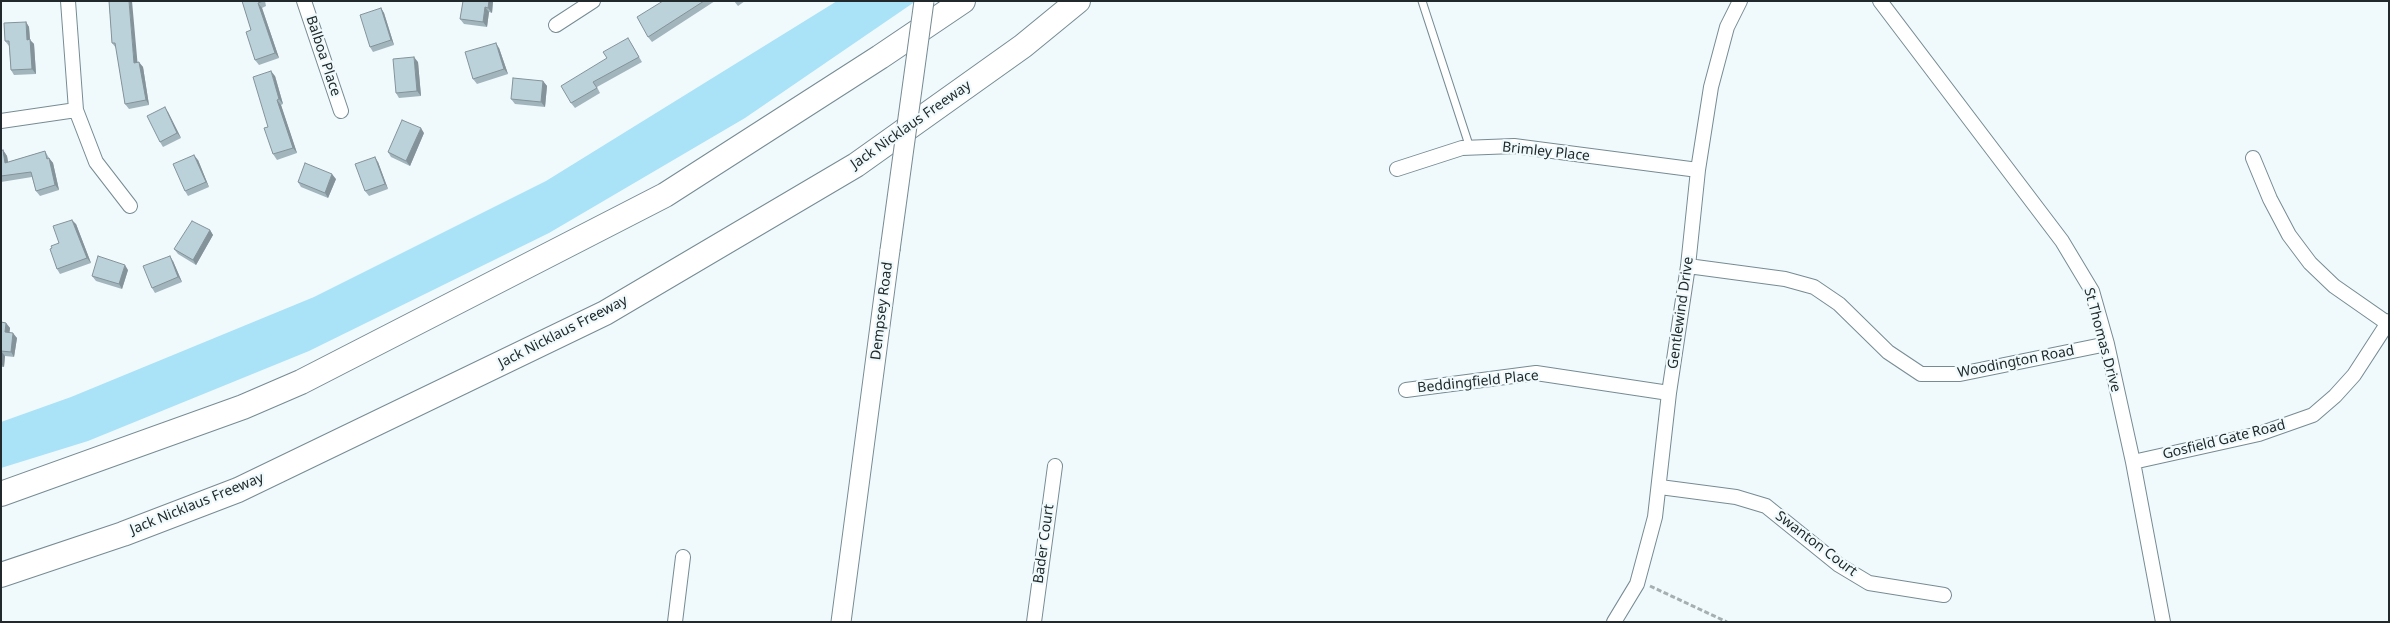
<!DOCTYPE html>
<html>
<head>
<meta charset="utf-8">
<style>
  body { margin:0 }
  #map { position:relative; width:2390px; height:623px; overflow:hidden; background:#f0fafd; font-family:"Noto Sans",sans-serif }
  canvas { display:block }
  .frame { position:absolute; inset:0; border:2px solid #21292c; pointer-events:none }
</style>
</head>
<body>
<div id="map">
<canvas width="2390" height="623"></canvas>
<div class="frame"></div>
</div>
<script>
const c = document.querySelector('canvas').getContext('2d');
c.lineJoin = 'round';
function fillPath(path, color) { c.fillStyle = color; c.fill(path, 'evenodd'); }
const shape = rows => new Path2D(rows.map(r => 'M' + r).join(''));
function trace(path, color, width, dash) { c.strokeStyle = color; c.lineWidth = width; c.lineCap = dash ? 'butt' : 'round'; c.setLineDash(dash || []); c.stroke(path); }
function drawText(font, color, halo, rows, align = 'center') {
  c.font = font + ' "Noto Sans",sans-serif'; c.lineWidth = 4.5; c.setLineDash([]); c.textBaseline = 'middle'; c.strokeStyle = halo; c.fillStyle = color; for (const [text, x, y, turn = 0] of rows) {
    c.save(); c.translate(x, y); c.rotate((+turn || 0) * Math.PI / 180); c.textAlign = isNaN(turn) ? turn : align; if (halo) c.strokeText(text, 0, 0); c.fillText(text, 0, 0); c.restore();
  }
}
fillPath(shape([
  [837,1,916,1,745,118,549,233,309,351,88,441,1,468,1,422,71,397,314,297,546,181]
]), '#aae2f8');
const lane = shape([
  [1422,1,1470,148]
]);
const street = shape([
  [68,1,76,110,96,162,130,206],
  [304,1,341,111],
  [1880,1,2062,241,2092,291,2107,344,2133,462,2163,622],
  [556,25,593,1],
  [1,121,76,110],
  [2253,158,2270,199,2289,235,2310,263,2334,286,2387,323],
  [1397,169,1462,148,1514,146,1698,170],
  [1688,266,1785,279,1814,287,1839,304,1888,352,1921,374,1960,374,2107,344],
  [1406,390,1536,373,1669,393],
  [2133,462,2259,434,2313,415,2335,396,2354,375,2389,321],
  [1660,487,1736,497,1766,506,1839,565,1869,583,1944,595],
  [675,622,683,557],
  [1034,622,1055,466],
  [1614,622,1637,584,1655,517,1669,393,1688,266,1698,170,1711,87,1727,27,1740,1]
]);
const secondary = shape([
  [841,622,890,250]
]);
const highway = shape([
  [1,494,243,407,301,382,665,195,880,57,963,1],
  [1,575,123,534,238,490,605,313,856,165,1023,46,1078,1]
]);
trace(lane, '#768b93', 9);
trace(street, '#768b93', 16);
trace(secondary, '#768b93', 21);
trace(highway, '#768b93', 26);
trace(shape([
  [1650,586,1727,622]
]), '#a5afb2', 3, [5, 2.5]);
trace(lane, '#fff', 7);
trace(street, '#fff', 14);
trace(secondary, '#fff', 19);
trace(highway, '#fff', 24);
const secondaryBridge = shape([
  [890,250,924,1]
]);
trace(secondaryBridge, '#768b93', 21, []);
trace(secondaryBridge, '#fff', 19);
fillPath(shape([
  [109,1,137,62,143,67,149,105,129,109,125,104,116,48,112,43],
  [242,1,265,1,266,6,262,8,279,58,259,65,255,60,251,30],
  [463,1,493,1,492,13,489,12,487,27,464,24,460,19],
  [663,1,715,1,652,42,648,37],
  [734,1,745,1,738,6],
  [381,8,384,13,394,45,373,52,370,47],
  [26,22,29,27,30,40,34,44,36,74,14,75,11,70,9,46,5,41],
  [631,43,642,62,597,87,600,93,575,108,571,103,607,58],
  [499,48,508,74,477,84,473,79],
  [418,62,421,96,399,98,396,93],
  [275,76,283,104,281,105,297,153,277,160,273,154,268,127],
  [543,81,547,86,545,107,515,104,511,99],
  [168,112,181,138,163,147,160,142],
  [424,133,410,166,391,157,388,152],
  [3,150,7,156,8,162,45,151,49,158,53,163,59,190,40,196,36,191,32,177,1,182,1,151],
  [198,160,209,187,188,196,185,191],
  [378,162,388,189,369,196,365,191],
  [336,179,328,198,301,187,298,182],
  [76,224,91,263,60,274,57,269,52,248,59,243],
  [210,230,213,235,196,265,178,254,174,249],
  [173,261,182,282,155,293,152,288],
  [128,270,122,289,96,281,92,276],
  [1,322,6,323,10,328,9,333,17,338,14,357,5,356,4,367,1,367]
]), '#a2b5bc');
fillPath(shape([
  [129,1,132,1,138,68,134,63],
  [489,1,493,1,492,13,488,8],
  [258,3,262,8,279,58,275,53],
  [485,7,489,12,487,27,483,22],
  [381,8,384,13,394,45,391,40],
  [26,22,29,27,30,40,34,44,36,74,32,69,27,40],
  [496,43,499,48,508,74,504,69],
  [414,57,418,62,421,96,417,91],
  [139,62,143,67,149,105,146,100],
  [271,71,275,76,283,104,279,99],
  [543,81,547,86,545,107,541,102],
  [277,100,281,105,297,153,293,148],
  [165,107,168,112,181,138,177,133],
  [421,128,424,133,410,166,406,161],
  [3,150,7,156,9,168,5,163],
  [194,155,198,160,209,187,206,182],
  [375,157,378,162,388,189,385,184],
  [49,158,53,163,59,190,55,185],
  [332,174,336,179,328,198,325,193],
  [72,220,76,224,91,263,87,258],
  [210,230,213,235,196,265,193,260],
  [170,256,173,261,182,282,178,277],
  [125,265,128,270,122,289,119,284],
  [6,323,10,328,9,337,5,332],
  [13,333,17,338,14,357,11,352],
  [1,351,5,356,4,367,1,364]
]), '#849399');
const building = shape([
  [109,1,129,1,134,63,139,62,146,100,125,104,115,43,112,43,109,1],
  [242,1,263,1,258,3,275,53,255,60,246,32,251,30,242,1],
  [463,1,489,1,488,8,485,7,483,22,460,19,463,1],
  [663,1,704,1,648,37,637,17,663,1],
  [381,8,391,40,370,47,360,15,381,8],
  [26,22,27,40,30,39,32,69,11,70,9,41,5,41,4,23,26,22],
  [628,38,639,57,593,82,597,88,571,103,561,86,607,58,603,52,628,38],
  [496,43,504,69,473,79,465,52,496,43],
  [414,57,417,91,396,93,393,59,414,57],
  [271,71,279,99,277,100,293,148,273,154,264,128,268,127,253,77,271,71],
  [513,78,543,81,541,102,511,99,513,78],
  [165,107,177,133,160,142,147,116,165,107],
  [402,120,421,128,406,161,388,152,402,120],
  [3,150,5,163,45,151,47,159,49,158,55,185,36,191,31,172,1,176,1,151,3,150],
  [194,155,206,182,185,191,173,164,194,155],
  [375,157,385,184,365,191,355,164,375,157],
  [305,163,332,174,325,193,298,182,305,163],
  [72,220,87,258,57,269,50,249,52,248,51,246,59,243,53,226,72,220],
  [192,221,210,230,193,260,174,249,192,221],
  [98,256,125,265,119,284,92,276,98,256],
  [170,256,178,277,152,288,143,266,170,256],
  [1,322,6,323,5,332,13,333,11,352,1,351,1,352,1,322]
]);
fillPath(building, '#bcd2db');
trace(building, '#849399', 1);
drawText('14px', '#21292c', '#f0fafd', [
  ["Balboa Place",323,56,72],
  ["Jack Nicklaus Freeway",911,125,-35],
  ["Brimley Place",1546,152,6],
  ["Dempsey Road",882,311,-83],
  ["Gentlewind Drive",1681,313,-82],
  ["Jack Nicklaus Freeway",563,332,-27],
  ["St Thomas Drive",2102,340,75],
  ["Woodington Road",2016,362,-11],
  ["Beddingfield Place",1478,382,-6],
  ["Gosfield Gate Road",2224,440,-14],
  ["Jack Nicklaus Freeway",197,504,-22],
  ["Bader Court",1044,544,-82],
  ["Swanton Court",1816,544,37]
]);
</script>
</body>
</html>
